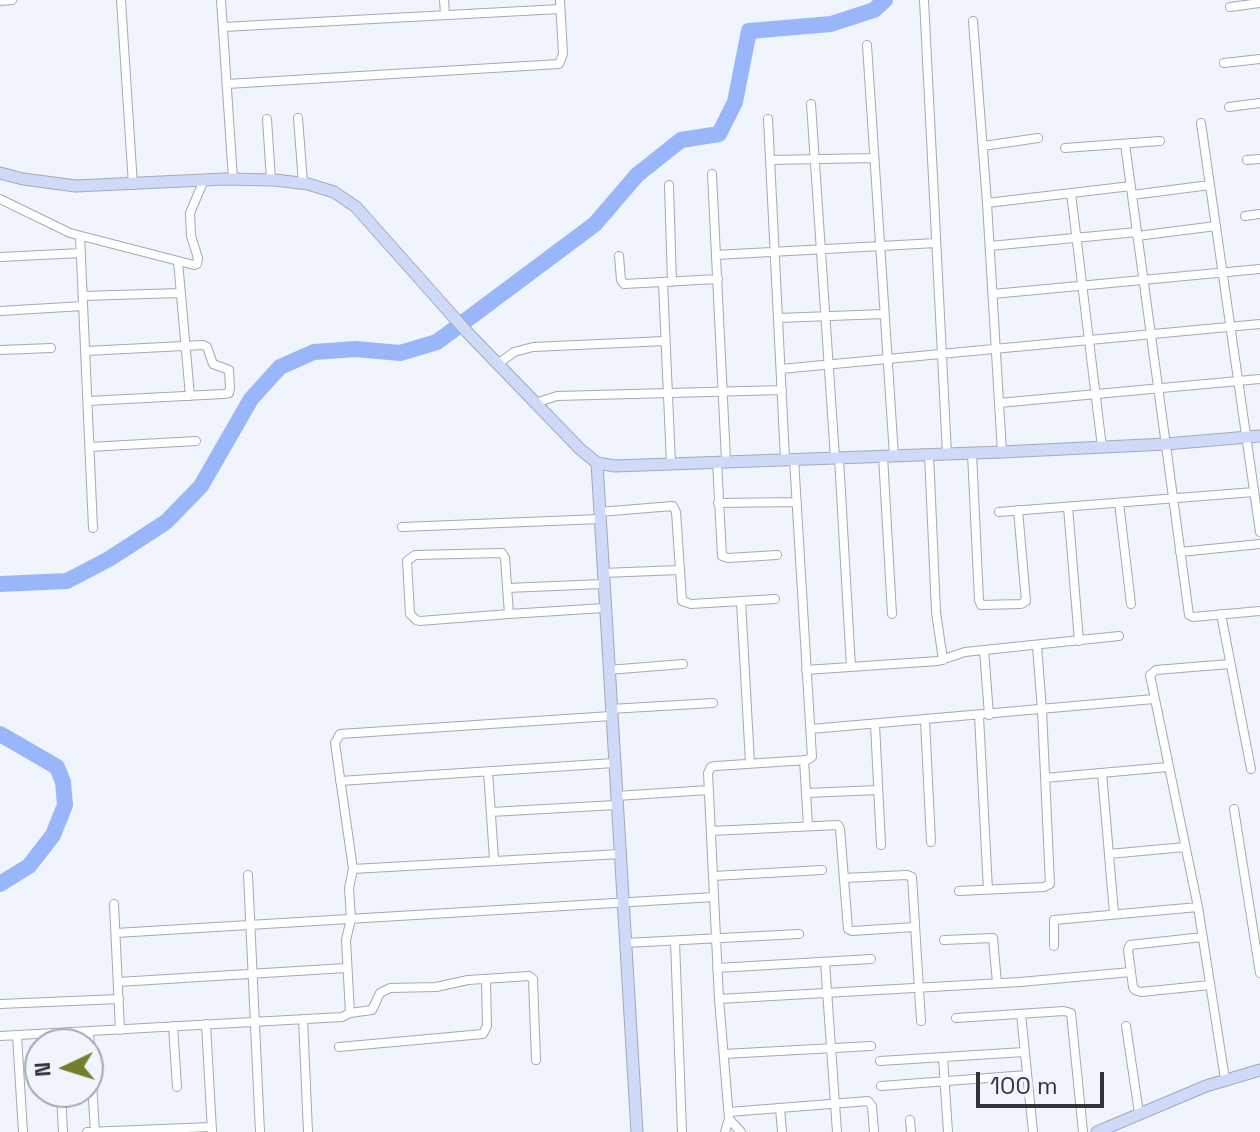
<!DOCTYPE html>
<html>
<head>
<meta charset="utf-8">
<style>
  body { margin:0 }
  #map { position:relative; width:1260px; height:1132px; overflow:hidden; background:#f0f4fd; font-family:"Space Grotesk",sans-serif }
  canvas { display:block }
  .north { position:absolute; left:24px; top:1028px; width:80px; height:80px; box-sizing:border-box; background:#f0f4fd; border:2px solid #a4a7af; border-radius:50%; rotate:266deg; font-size:22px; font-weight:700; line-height:32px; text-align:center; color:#313339 }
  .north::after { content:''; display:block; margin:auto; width:28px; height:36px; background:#747f2c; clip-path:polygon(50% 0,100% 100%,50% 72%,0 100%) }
  .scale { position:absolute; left:976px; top:1072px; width:128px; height:36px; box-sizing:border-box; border:4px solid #313339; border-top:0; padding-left:10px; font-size:24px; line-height:28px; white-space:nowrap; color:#313339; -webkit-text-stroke:6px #f0f4fd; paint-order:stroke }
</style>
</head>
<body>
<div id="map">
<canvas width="1260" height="1132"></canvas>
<div class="north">N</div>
<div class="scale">100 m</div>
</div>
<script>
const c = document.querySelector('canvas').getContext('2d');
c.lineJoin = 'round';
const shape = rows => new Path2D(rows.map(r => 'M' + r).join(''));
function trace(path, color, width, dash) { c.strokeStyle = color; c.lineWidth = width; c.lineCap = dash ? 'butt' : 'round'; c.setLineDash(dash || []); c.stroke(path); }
trace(shape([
  [0,584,67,581,109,559,166,522,201,486,251,399,280,367,314,352,356,349,400,353,437,342,595,224,637,175,681,140,719,134,735,102,749,31,831,24,874,10,885,0],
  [0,734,57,767,63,782,65,805,53,835,29,866,0,884]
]), '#99b6fa', 16);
const street = shape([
  [121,0,133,185],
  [221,0,233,179],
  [444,0,445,15],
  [924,0,947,454],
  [0,1,12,0],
  [1230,7,1260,3],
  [973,21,987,203,1002,452],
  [223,27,560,9],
  [867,45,894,456],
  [1224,63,1260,59],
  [227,84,559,64,563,54,560,0],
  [811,104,835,458],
  [1229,107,1260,103],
  [298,118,303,183],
  [267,119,271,180],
  [768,119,785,459],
  [1201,123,1260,532],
  [1125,144,1189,615,1193,617,1260,611],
  [983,146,1038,138],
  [1065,148,1160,141],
  [770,160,874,158],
  [1247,160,1260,159],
  [712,174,726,460],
  [669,185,672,282],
  [1071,193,1102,447],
  [1132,195,1210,185],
  [0,199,70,233,194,265,197,264,198,258,191,236,190,213,204,180],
  [987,203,1131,186],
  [1245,216,1260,214],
  [80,236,93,528],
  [1137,236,1216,226],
  [990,246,1137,232],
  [716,255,936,243],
  [619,256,621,280,624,284,718,279],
  [0,257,81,253],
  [178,261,190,396],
  [663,283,671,463],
  [993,294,1260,269],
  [83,296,180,293],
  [0,311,83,306],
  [778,318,884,314],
  [0,350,51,348],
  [86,351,203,345,207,347,213,364,229,370,230,388,229,393,223,394,88,401],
  [498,364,514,352,533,347,665,341],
  [781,369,1260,324],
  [535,403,557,396,782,390],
  [999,403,1260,379],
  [90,447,196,441],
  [972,453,979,600,981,605,1021,604,1026,601,1018,510],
  [929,454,936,612,943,660],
  [883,456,892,614],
  [839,458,851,667],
  [717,461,722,556,728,558,777,555],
  [718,503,797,502],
  [1119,503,1131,604],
  [1068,507,1079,641],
  [599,512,673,506,676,512,680,570],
  [999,512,1254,492],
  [402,527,600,519],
  [1180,552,1260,544],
  [602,573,680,570,682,601,691,604,775,599],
  [507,588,603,584],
  [741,601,750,763],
  [509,614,505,558,502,553,415,555,407,561,410,614,416,620,420,621,509,614,604,608],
  [1221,614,1251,769],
  [984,650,989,715],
  [608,670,683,664],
  [806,670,938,661,965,652,1119,636],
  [610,709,713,703],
  [979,716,988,890],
  [925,720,931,842],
  [875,724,881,845],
  [811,729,1154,699],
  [804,760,808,826],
  [488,771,494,859],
  [1102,773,1114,913],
  [1045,778,1168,767],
  [340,781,614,763],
  [806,793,878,790],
  [616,796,709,790],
  [1234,809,1260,973],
  [491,812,616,805],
  [711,831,838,825,840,829,848,929,852,931,915,927],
  [1109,854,1185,847],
  [353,869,620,854],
  [248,875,260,1132],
  [713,876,822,870],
  [844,878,907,875,912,877,921,1021],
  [959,891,1044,887,1050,884,1042,710,1037,646],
  [114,904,120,1030],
  [116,933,714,897],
  [1203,937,1130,945,1128,950,1133,987,1135,990,1141,992,1210,985],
  [944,940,993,938,997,983],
  [675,941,682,1132],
  [625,943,799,934],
  [1054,946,1054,920,1198,907],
  [825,962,837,1132],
  [717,968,871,959],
  [118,982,346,968],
  [719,999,1020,982,1131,972],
  [0,1004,119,999],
  [350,1013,346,940,351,919,349,888,353,869,335,743,340,734,611,716],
  [1021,1014,1033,1132],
  [956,1018,1064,1011,1071,1013,1083,1132],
  [303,1019,308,1132],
  [206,1024,212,1131],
  [173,1026,177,1087],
  [1126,1026,1139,1113],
  [89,1032,95,1132],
  [0,1036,342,1017,350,1013,372,1010,380,993,390,988,436,987,468,980,529,976,533,979,536,1060],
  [17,1036,23,1132],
  [339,1047,483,1034,487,1026,486,980],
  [724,1054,871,1046],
  [943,1058,948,1132],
  [880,1061,1024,1052],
  [1225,1079,1198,907,1150,675,1156,670,1229,664],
  [881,1086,1027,1075],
  [61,1092,63,1132],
  [780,1108,782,1132],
  [729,1112,868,1101,872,1106,874,1132],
  [729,1119,741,1132],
  [910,1120,911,1132],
  [87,1132,211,1127],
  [725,1132,729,1119,719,999,708,773,711,767,716,766,807,760,812,757,794,459]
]);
const secondary = shape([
  [0,173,23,179,76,186,225,179,275,180,308,184,334,192,356,207,467,332,580,449,597,463,615,466,1002,452,1166,444,1260,436],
  [597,463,637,1132],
  [1097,1132,1206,1086,1260,1070]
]);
trace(street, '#a2a9b7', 10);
trace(secondary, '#a2a9b7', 13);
trace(street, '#fff', 8);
trace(secondary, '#cfdaf9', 11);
</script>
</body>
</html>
